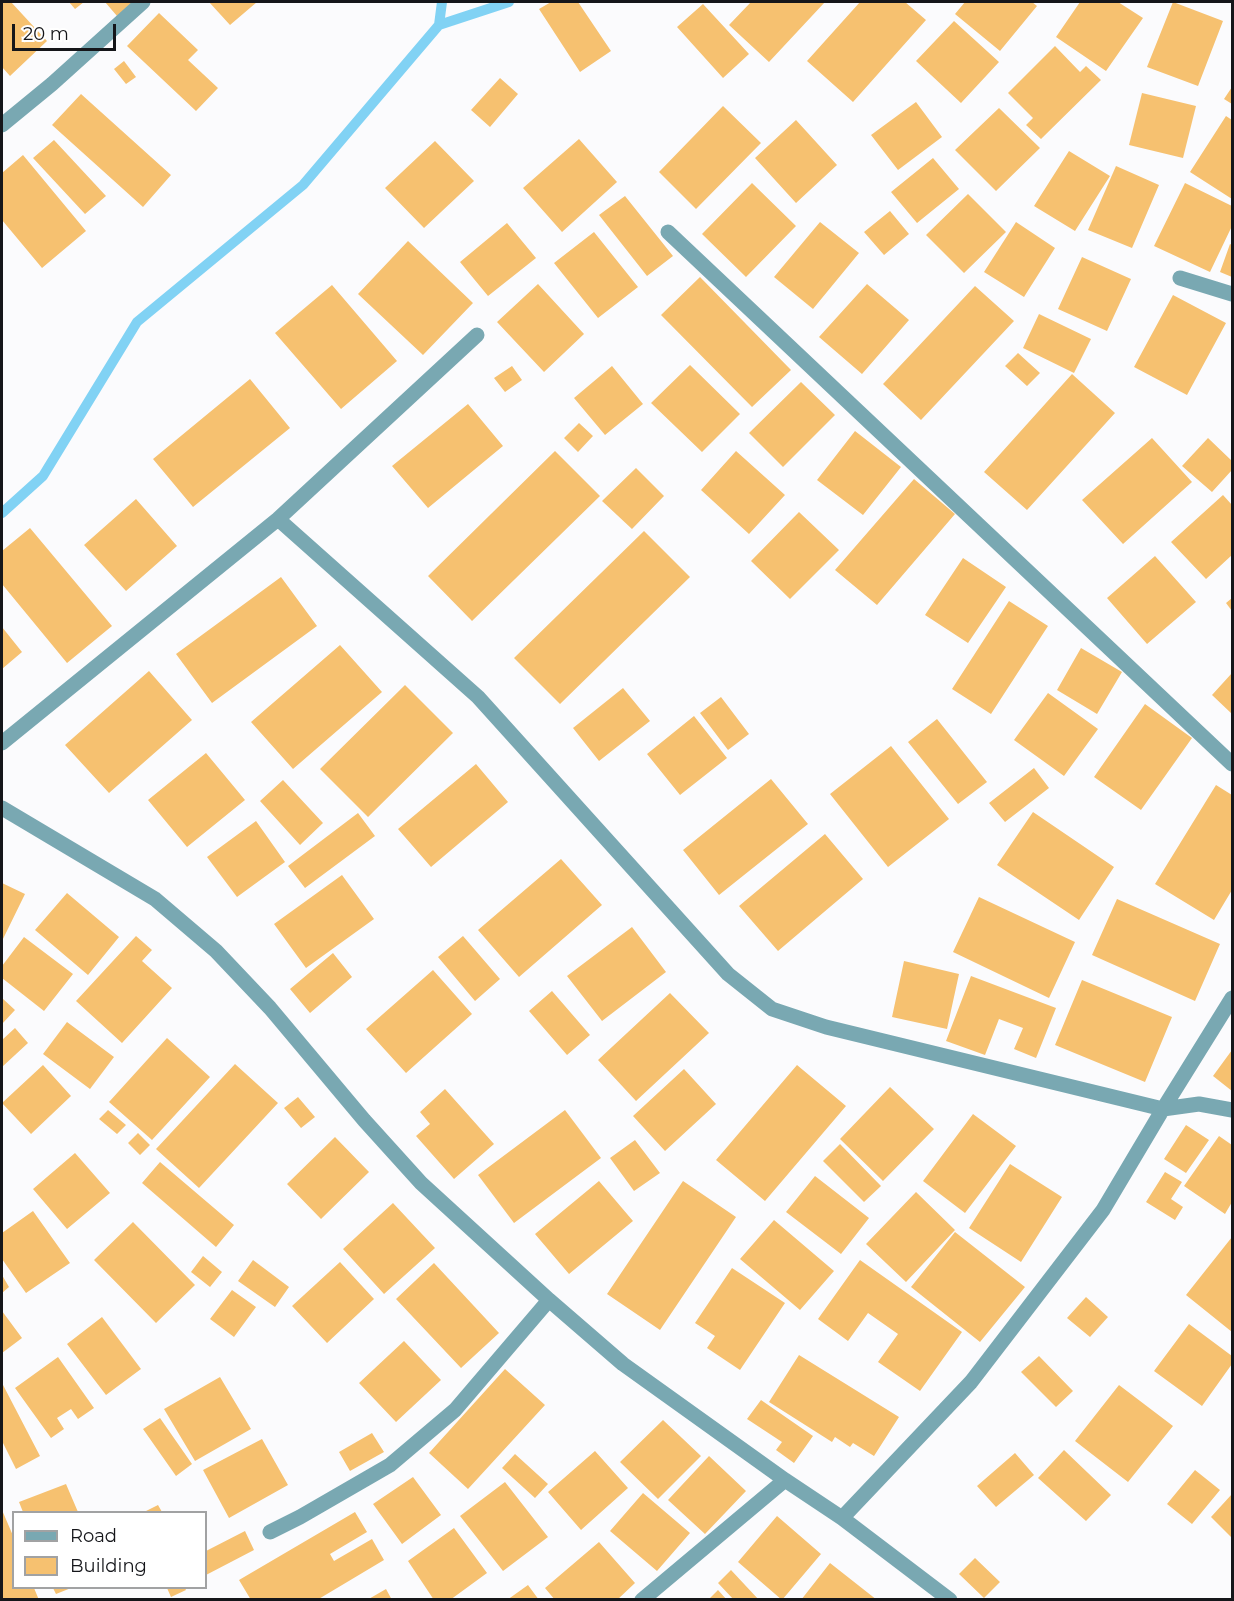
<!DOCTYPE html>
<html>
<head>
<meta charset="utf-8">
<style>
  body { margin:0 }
  #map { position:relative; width:1234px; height:1601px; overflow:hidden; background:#fbfbfd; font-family:Montserrat,sans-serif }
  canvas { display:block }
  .frame { position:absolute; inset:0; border:3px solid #15161a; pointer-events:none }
  .legend { position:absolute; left:12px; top:1511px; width:195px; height:78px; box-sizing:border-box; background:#fff; border:2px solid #a1a2a3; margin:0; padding:8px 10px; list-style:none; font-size:18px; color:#15161a }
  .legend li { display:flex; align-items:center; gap:12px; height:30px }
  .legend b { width:30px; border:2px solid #a1a2a3 }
  .scale { position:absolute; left:12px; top:24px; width:104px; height:27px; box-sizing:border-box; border:3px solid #15161a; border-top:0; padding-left:8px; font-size:18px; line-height:21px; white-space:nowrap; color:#15161a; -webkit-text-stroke:4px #fff; paint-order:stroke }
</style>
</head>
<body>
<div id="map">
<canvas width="1234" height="1601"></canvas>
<div class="frame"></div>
<ul class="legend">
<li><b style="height:8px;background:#79a8b2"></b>Road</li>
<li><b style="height:16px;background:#f6c170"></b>Building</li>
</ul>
<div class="scale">20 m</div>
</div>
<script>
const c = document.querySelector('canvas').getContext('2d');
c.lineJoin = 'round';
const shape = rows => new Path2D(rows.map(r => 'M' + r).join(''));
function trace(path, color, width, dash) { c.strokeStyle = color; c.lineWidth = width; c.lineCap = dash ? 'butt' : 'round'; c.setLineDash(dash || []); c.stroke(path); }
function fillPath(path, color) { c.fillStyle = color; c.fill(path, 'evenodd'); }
trace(shape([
  [439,25,509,2],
  [2,513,43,476,137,322,303,185,439,25,442,2]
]), '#81d2f4', 10);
fillPath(shape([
  [2,2,11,2,47,41,10,76,2,67],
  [69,2,84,2,75,9],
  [105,2,131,2,133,3,117,16],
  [209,2,257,2,230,25],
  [551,2,578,2,611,51,580,72,539,9],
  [751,2,825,2,769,62,729,25],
  [860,2,905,2,926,20,853,102,807,61],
  [965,2,1032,2,1037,6,1000,51,955,14],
  [1080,2,1118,2,1143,18,1106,71,1056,37],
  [1173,2,1223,21,1198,86,1147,67],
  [703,4,749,54,723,78,677,27],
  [159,13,198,50,188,60,218,88,196,111,127,46],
  [954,21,999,62,961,103,916,61],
  [1055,46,1080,72,1086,66,1101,80,1041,139,1026,125,1033,118,1008,93],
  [124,61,136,77,126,84,114,69],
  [500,78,518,94,490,127,471,110],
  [1232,87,1232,104,1224,99],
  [1142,93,1196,106,1183,158,1129,145],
  [81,94,171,175,143,207,52,125],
  [916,102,942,137,898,170,871,135],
  [723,106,761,143,696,209,659,172],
  [999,108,1040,148,996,191,955,150],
  [1226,116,1232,120,1232,199,1190,172],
  [796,120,837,165,796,203,755,158],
  [579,139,617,182,562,232,523,188],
  [54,140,106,196,85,214,33,158],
  [435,141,474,181,424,228,385,188],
  [1069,151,1110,176,1075,231,1034,206],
  [23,155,86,231,42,268,2,220,2,173],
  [933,158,959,189,917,223,891,192],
  [1116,166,1159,185,1132,248,1088,230],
  [752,183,796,226,746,277,702,234],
  [1185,183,1232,206,1232,226,1210,272,1154,246],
  [968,194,1006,232,964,273,926,235],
  [625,196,673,256,647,276,599,215],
  [890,211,909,234,884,255,864,232],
  [820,222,859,253,813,309,774,277],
  [1016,222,1055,248,1024,297,984,272],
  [507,223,536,258,488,296,460,262],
  [594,232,638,287,598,318,554,263],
  [408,241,473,303,423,355,358,294],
  [1230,244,1232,245,1232,277,1220,272],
  [1082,257,1131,279,1107,331,1058,309],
  [700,277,791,370,752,407,661,315],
  [538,284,584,334,544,372,497,322],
  [867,284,909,320,862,374,819,337],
  [332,285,397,361,341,409,275,333],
  [975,286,1014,321,921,420,883,384],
  [1173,295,1226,323,1187,395,1134,367],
  [1039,314,1091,339,1074,373,1023,348],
  [1018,353,1040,373,1027,386,1005,366],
  [690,365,740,414,702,452,651,403],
  [512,366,522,380,505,392,494,378],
  [612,366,643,404,605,435,574,398],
  [1072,374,1115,413,1027,510,984,472],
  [250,379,290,428,193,507,153,459],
  [801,382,835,415,783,467,749,433],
  [468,404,503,446,428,508,392,466],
  [579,423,593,436,578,452,564,438],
  [855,431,901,467,863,515,817,480],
  [1152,438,1192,482,1123,544,1082,500],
  [1208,438,1232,461,1232,470,1212,492,1182,466],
  [555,451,600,496,472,621,428,576],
  [736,451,785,495,749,534,701,490],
  [636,468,664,496,632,529,602,501],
  [914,479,955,514,877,605,835,570],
  [1223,495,1232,505,1232,555,1206,579,1171,542],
  [136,499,177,546,126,591,84,545],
  [799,512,839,550,790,599,751,561],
  [30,528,112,626,67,663,2,584,2,551],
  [644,531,690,577,560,704,514,658],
  [1155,556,1196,602,1147,644,1107,598],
  [963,558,1006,587,968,643,925,615],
  [281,577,317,626,212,703,176,654],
  [1232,598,1232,611,1226,603],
  [1009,601,1048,626,991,714,952,689],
  [2,627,22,652,2,669],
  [340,645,382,692,293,769,251,722],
  [1081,648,1122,672,1097,714,1057,690],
  [149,671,192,720,109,793,65,745],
  [1232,673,1232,714,1212,695],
  [405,685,453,733,368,817,320,769],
  [623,688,650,721,599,761,573,728],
  [1048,693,1098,729,1064,776,1014,740],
  [721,697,749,734,728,750,700,713],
  [1145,704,1192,738,1141,810,1094,777],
  [694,716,727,758,680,795,647,754],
  [937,719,987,782,958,804,908,742],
  [891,746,949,819,888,867,830,794],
  [206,753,245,800,187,847,148,800],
  [476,764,508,802,431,867,398,829],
  [1034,768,1049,788,1005,822,989,803],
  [771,779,808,824,719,895,683,850],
  [283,780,323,823,300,845,260,801],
  [1216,785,1232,795,1232,890,1214,920,1155,884],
  [1033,812,1114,867,1079,920,997,865],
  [358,813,375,836,305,888,288,866],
  [256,821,285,862,237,897,207,857],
  [825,834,863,879,778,951,739,906],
  [561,859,602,905,519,977,478,930],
  [342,875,374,919,306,968,274,924],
  [2,883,25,894,2,941],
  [67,893,119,937,88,975,35,930],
  [979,897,1075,942,1049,998,953,952],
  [1117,899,1220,944,1195,1001,1092,955],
  [632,927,666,972,602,1021,567,976],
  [136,936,152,950,142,961,172,988,122,1043,76,1001],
  [463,936,500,979,475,1001,438,957],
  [24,937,73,974,44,1011,2,978,2,966],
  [333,953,352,977,310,1013,290,989],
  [904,961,959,974,947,1029,892,1017],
  [433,970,472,1014,406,1073,366,1029],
  [971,976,1056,1008,1036,1058,1014,1049,1023,1028,999,1019,985,1055,946,1041],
  [1082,980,1172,1017,1145,1082,1055,1045],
  [552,991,590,1035,567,1055,529,1011],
  [670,993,709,1033,636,1101,598,1060],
  [2,998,15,1010,2,1024],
  [67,1022,114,1057,90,1089,43,1054],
  [15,1028,28,1043,2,1067,2,1040],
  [167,1038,210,1077,152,1140,109,1102],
  [1232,1050,1232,1091,1213,1076],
  [235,1064,278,1103,199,1188,156,1149],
  [43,1065,71,1096,31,1134,2,1103],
  [797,1065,846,1106,765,1201,716,1160],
  [684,1069,716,1104,665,1151,633,1116],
  [890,1087,934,1129,883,1181,840,1139],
  [445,1089,494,1144,454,1179,416,1136,430,1124,420,1112],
  [298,1097,315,1117,301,1128,284,1108],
  [108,1110,126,1125,117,1134,99,1119],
  [565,1110,601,1158,514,1223,478,1175],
  [973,1114,1016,1146,965,1213,923,1181],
  [1186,1125,1209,1140,1186,1173,1164,1159],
  [138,1133,150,1145,140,1155,128,1143],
  [1219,1136,1232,1145,1232,1202,1225,1214,1184,1186],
  [335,1137,369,1172,321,1219,287,1184],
  [635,1140,660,1173,634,1191,610,1158],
  [840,1144,881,1186,864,1202,823,1161],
  [75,1153,110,1193,67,1229,33,1189],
  [160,1162,234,1225,216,1247,142,1183],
  [1010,1164,1062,1197,1021,1262,969,1228],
  [1165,1172,1182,1182,1171,1199,1183,1207,1175,1220,1146,1202],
  [815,1176,869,1218,841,1254,786,1212],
  [599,1181,633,1221,569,1274,535,1234],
  [683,1181,736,1217,660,1330,607,1294],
  [916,1192,955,1230,906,1282,866,1244],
  [393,1203,435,1248,384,1294,343,1249],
  [33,1211,70,1263,26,1293,2,1259,2,1233],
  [774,1220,834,1271,800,1310,740,1259],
  [133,1222,195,1285,156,1323,94,1260],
  [955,1232,1025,1287,980,1342,911,1287],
  [1232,1237,1232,1332,1186,1295],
  [203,1256,222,1272,210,1287,191,1272],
  [253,1260,289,1287,275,1307,238,1281],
  [860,1260,962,1332,920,1391,878,1362,898,1334,868,1313,848,1341,818,1319],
  [340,1262,374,1299,327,1343,292,1306],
  [434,1263,499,1333,461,1368,396,1299],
  [732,1268,785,1303,740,1370,707,1348,715,1336,695,1323],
  [2,1275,9,1287,2,1293],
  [232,1290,256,1307,234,1337,210,1319],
  [1086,1297,1108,1317,1090,1337,1067,1318],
  [2,1311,22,1338,2,1353],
  [102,1317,141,1369,106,1395,67,1344],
  [1189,1324,1232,1356,1232,1364,1202,1406,1154,1371],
  [404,1341,441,1380,396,1422,359,1383],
  [799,1355,899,1417,874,1456,853,1443,850,1447,835,1437,832,1442,769,1402],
  [1039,1356,1073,1391,1056,1407,1021,1372],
  [58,1357,94,1408,78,1419,71,1409,57,1418,64,1429,51,1438,15,1388],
  [505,1369,545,1405,468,1489,429,1453],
  [220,1377,251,1429,195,1461,164,1409],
  [2,1383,40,1456,16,1469,2,1441],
  [1119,1385,1173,1426,1128,1482,1075,1441],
  [761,1400,813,1436,794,1463,776,1450,782,1442,747,1419],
  [160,1418,192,1464,176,1476,143,1429],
  [663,1420,701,1456,658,1499,620,1462],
  [372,1433,384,1452,350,1471,339,1452],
  [262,1439,288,1485,229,1518,203,1470],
  [1064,1450,1111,1495,1086,1521,1038,1478],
  [595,1451,628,1488,581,1530,548,1492],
  [1015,1453,1034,1475,996,1507,977,1486],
  [515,1454,548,1484,535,1498,502,1468],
  [709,1456,746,1491,705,1534,668,1500],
  [1195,1470,1220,1490,1192,1524,1167,1504],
  [413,1477,441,1515,402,1544,373,1504],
  [505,1482,548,1537,503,1571,460,1516],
  [66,1484,78,1512,23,1512,19,1502],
  [643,1493,690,1533,657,1571,610,1531],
  [1232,1494,1232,1538,1211,1517],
  [158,1505,162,1512,144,1512],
  [2,1510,14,1538,14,1588,34,1588,39,1600,2,1600],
  [355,1512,367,1532,330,1554,334,1561,372,1539,384,1560,317,1600,251,1600,239,1580],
  [777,1516,821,1554,782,1600,738,1562],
  [454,1528,487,1573,450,1600,434,1600,408,1561],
  [245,1531,254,1550,206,1575,206,1551],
  [599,1542,635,1583,617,1600,555,1600,545,1588],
  [975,1558,1000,1582,984,1598,959,1574],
  [830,1563,877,1600,801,1600],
  [731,1570,759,1600,734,1600,718,1583],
  [528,1585,539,1600,507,1600],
  [53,1588,71,1588,56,1594],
  [167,1588,185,1588,186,1590,171,1597],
  [386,1589,392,1600,367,1600],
  [718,1590,727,1600,708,1600]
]), '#f6c170');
trace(shape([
  [2,125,52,84,143,2],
  [668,232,1232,764],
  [1180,278,1232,294],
  [278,519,478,697,728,974,772,1009,826,1027,1163,1109,1199,1104,1232,1110],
  [2,743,278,519,477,335],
  [2,808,155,899,216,951,270,1008,364,1120,421,1183,549,1300,623,1364,785,1480,842,1518,950,1600],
  [842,1518,971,1382,1103,1210,1163,1109,1232,998],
  [270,1532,300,1517,390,1465,455,1410,549,1300],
  [642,1600,785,1480]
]), '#79a8b2', 15);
</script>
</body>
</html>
